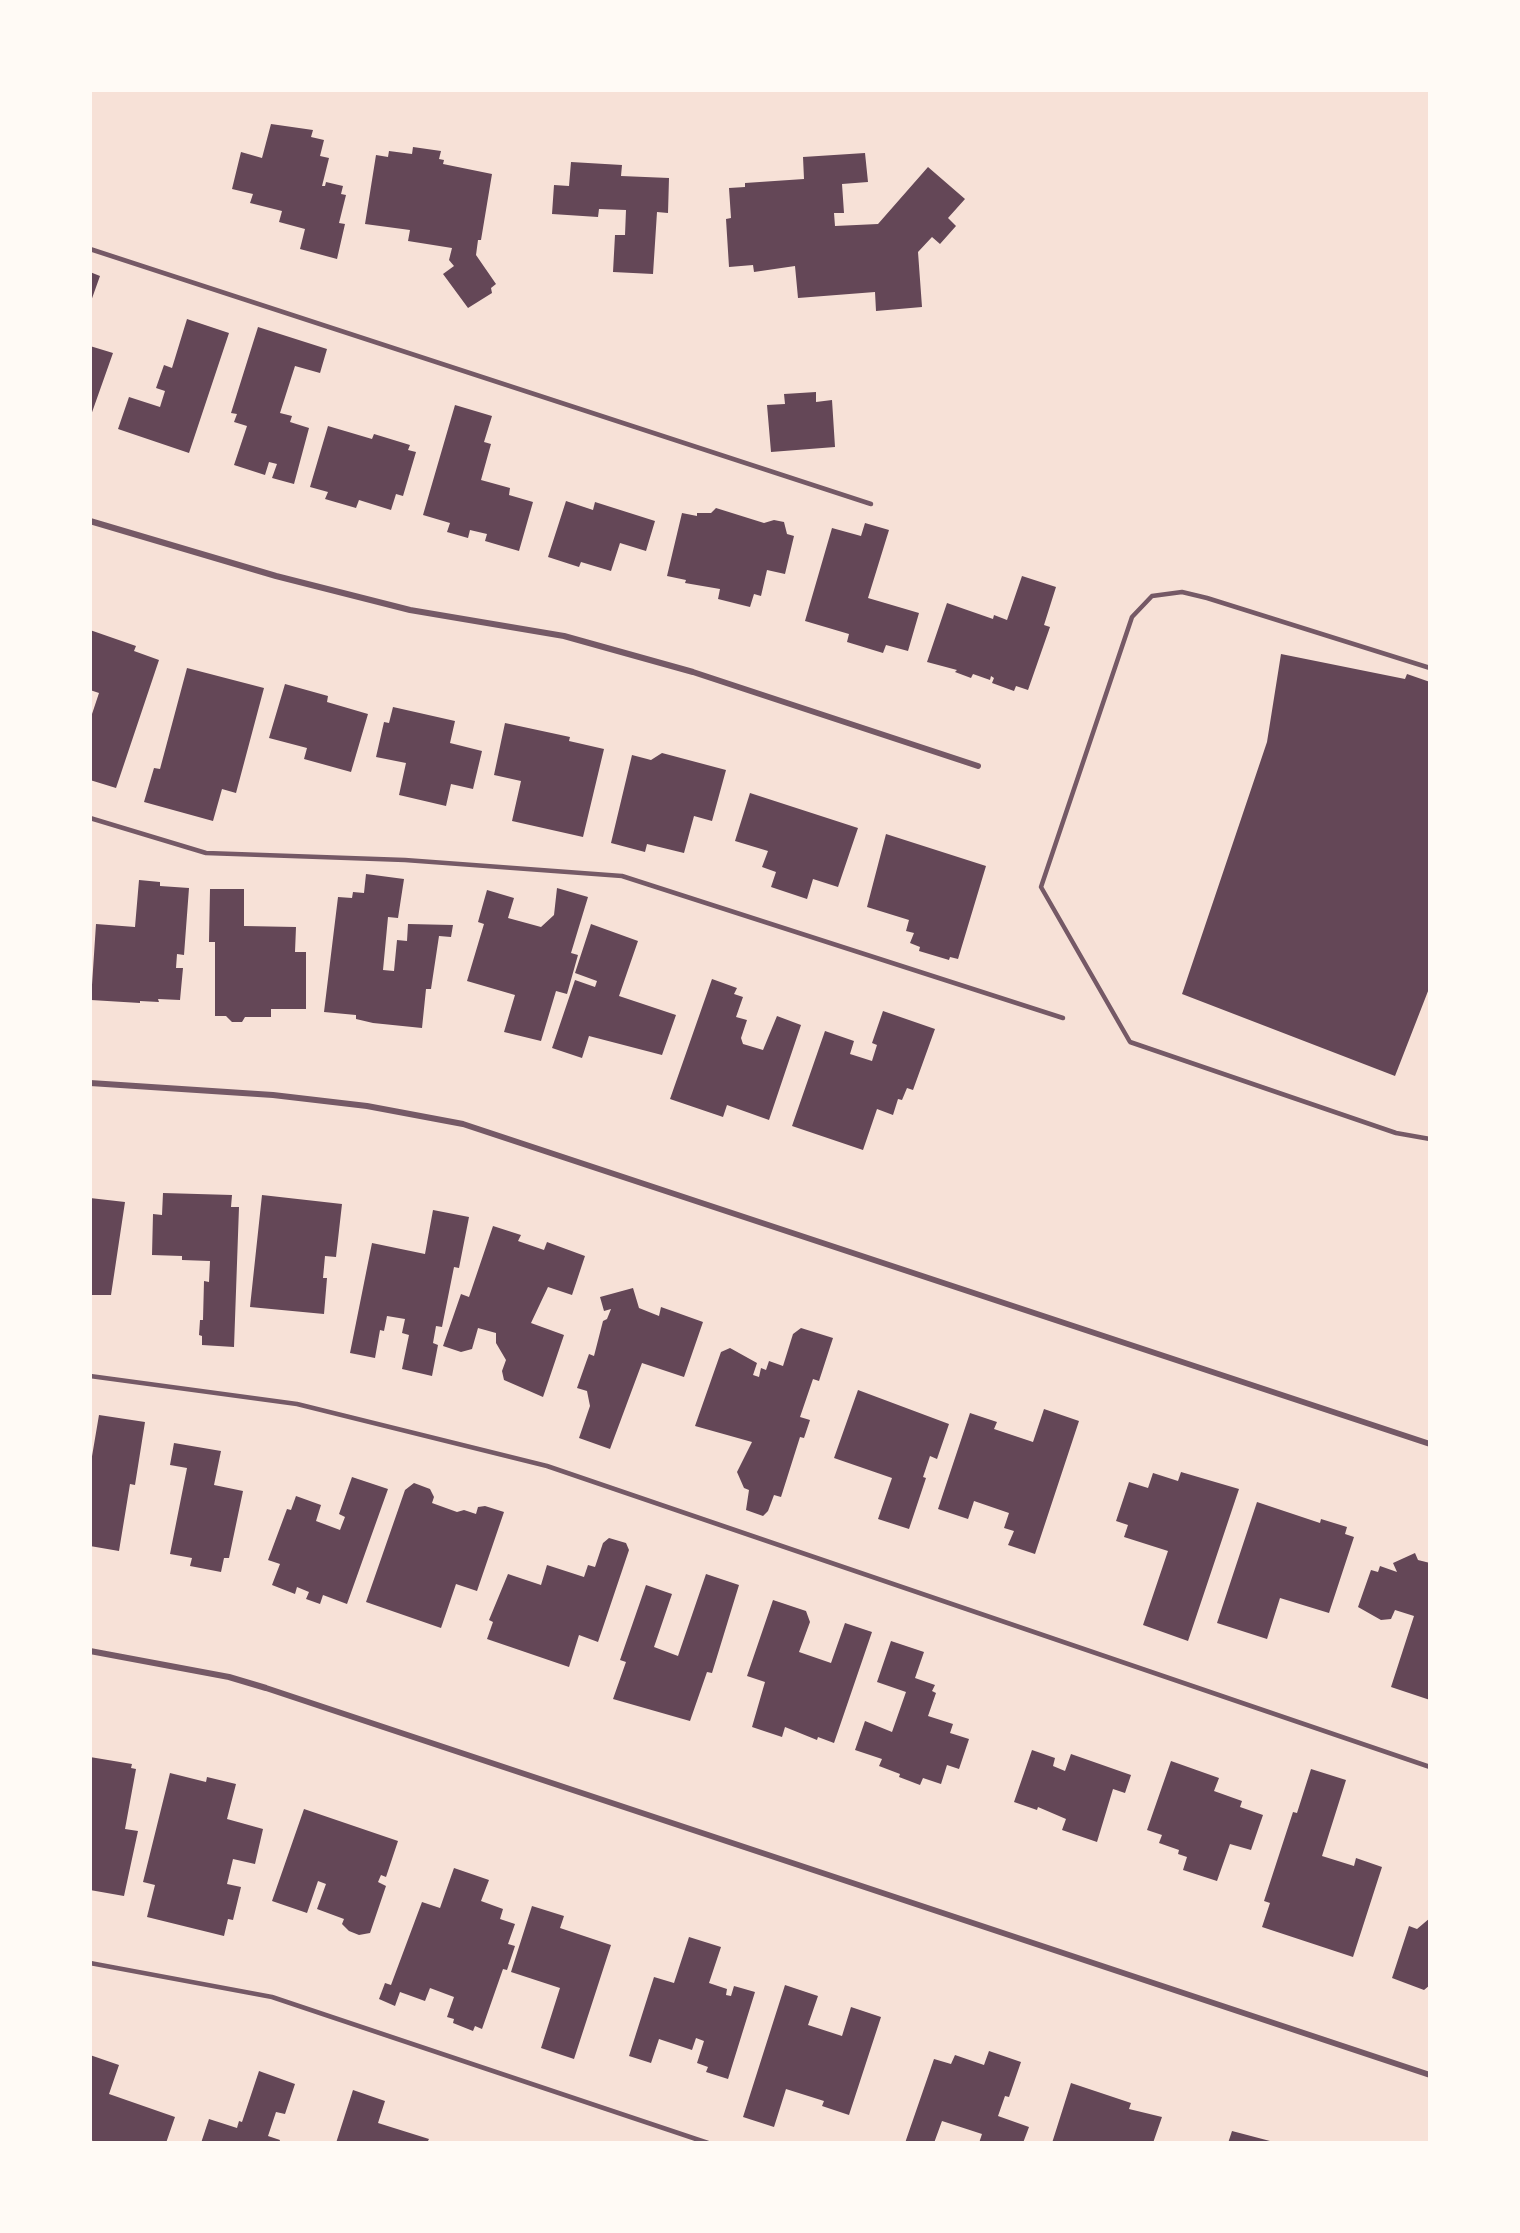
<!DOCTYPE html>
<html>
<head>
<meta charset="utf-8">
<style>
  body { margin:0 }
  #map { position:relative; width:1520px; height:2233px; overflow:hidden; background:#f7e1d7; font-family:Rubik,sans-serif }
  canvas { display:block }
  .frame { position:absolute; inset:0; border:92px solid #fffaf5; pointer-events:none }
</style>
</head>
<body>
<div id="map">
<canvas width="1520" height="2233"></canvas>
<div class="frame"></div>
</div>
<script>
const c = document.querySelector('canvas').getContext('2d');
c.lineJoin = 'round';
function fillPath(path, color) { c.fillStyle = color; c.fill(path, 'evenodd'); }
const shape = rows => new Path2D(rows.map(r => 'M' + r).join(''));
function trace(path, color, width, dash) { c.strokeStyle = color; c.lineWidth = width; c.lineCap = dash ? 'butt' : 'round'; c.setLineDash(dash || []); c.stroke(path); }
fillPath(shape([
  [271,124,313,130,311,137,324,140,320,156,329,158,322,186,325,186,326,182,343,186,341,194,346,195,339,223,345,224,337,259,300,249,305,229,279,222,282,211,250,203,253,194,232,189,241,152,262,158],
  [413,147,441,151,439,159,444,160,443,164,492,174,481,240,478,240,476,255,496,284,491,288,492,293,468,308,443,274,454,266,449,260,452,248,408,241,410,230,365,224,376,155,388,157,389,151,412,154],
  [865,153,868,182,842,184,844,213,834,213,835,226,878,224,928,167,965,199,948,218,956,226,940,244,932,237,918,252,922,307,876,311,875,292,798,298,795,266,754,272,753,265,729,267,726,219,731,218,729,188,745,187,745,183,804,179,803,157],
  [571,162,622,165,621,176,669,178,668,213,657,212,653,274,613,272,615,235,625,235,626,210,599,209,598,217,552,214,554,185,569,186],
  [90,272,100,276,90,304],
  [187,319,229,333,189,453,118,429,129,397,160,407,165,391,156,388,164,365,172,368],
  [258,327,327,349,320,373,295,366,280,413,292,416,290,422,309,428,294,484,272,478,277,464,269,462,265,475,234,465,247,426,234,422,237,414,231,413],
  [90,346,113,353,90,418],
  [816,392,816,402,832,400,835,447,771,452,767,405,785,404,784,394],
  [455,405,492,416,484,442,491,444,481,480,510,488,509,495,533,502,519,551,485,541,487,534,470,530,468,538,447,532,450,523,423,515],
  [328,426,372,439,374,434,410,445,408,450,416,452,403,496,396,494,391,510,359,500,356,508,325,499,328,492,310,487],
  [566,501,593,510,595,502,655,521,646,551,620,543,611,571,581,562,579,567,548,557],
  [716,508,764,523,774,520,784,522,787,534,794,536,785,574,767,570,761,596,754,594,750,607,718,599,720,589,685,583,686,580,667,576,682,513,697,516,697,513,711,513],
  [865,523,889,530,868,598,919,613,908,651,886,645,883,653,847,642,849,634,805,621,832,528,861,536],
  [1022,576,1056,587,1044,625,1050,627,1028,690,1016,686,1014,691,992,683,994,678,991,676,990,680,973,674,971,678,955,672,957,670,927,662,947,603,993,619,994,615,1007,620],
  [90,630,136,646,134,651,159,660,116,788,90,780,90,720,99,693,90,690],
  [1281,654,1405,679,1407,674,1430,682,1430,986,1395,1076,1182,994,1267,742],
  [187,668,264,688,236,793,222,789,213,821,144,802,154,768,160,769],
  [285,684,328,696,327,702,368,714,351,772,304,759,307,748,269,738],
  [393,707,455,721,450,743,482,751,473,789,451,784,446,806,399,795,406,763,376,757,384,722,389,723],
  [505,723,570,737,569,741,604,749,583,837,512,821,521,781,494,775],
  [662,753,726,770,712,821,694,816,684,853,647,844,645,852,611,843,632,755,651,760],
  [750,793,858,828,838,887,813,879,807,899,771,887,776,872,762,867,768,851,735,841],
  [886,834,986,866,958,959,950,957,949,960,919,951,920,947,910,943,914,933,906,931,909,920,867,907],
  [366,874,404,879,398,918,388,917,383,970,394,971,397,940,407,941,408,924,453,925,451,937,439,936,431,989,426,989,422,1028,373,1023,356,1019,356,1015,324,1012,338,897,352,898,353,892,364,893],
  [139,880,160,882,160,886,189,888,184,955,177,954,176,968,183,968,180,1000,158,999,159,1002,140,1001,140,1003,91,1000,96,924,135,927],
  [557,888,588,897,571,953,578,955,567,994,556,991,541,1041,504,1032,515,995,467,981,484,924,478,922,487,890,514,898,508,918,541,927,554,915],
  [210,889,244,889,244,926,296,927,295,952,306,952,306,1009,271,1009,271,1017,245,1017,242,1022,232,1022,226,1016,215,1016,215,942,209,942],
  [591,924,638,941,619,996,676,1015,662,1055,589,1036,582,1058,552,1048,575,980,595,987,597,981,575,973],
  [712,979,737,988,734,994,743,997,736,1017,747,1020,741,1038,743,1044,763,1050,777,1016,801,1025,769,1120,727,1105,723,1117,670,1099],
  [883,1011,935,1029,913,1090,907,1088,902,1100,898,1099,893,1115,877,1109,863,1150,792,1126,825,1031,854,1041,850,1054,872,1061,877,1045,872,1043],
  [163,1193,232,1195,231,1207,239,1207,234,1347,202,1345,202,1336,199,1335,200,1320,203,1320,204,1281,209,1282,210,1261,182,1260,182,1256,152,1255,153,1214,162,1215],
  [262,1195,342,1204,336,1257,325,1256,323,1278,327,1278,324,1314,250,1307],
  [90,1198,125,1202,111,1295,92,1295,90,1291],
  [433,1210,469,1217,459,1268,454,1267,442,1327,436,1326,433,1343,438,1345,432,1376,402,1369,409,1335,402,1333,405,1319,387,1316,384,1331,380,1330,375,1358,350,1353,372,1243,425,1254],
  [493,1226,521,1235,518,1241,544,1250,547,1242,585,1256,572,1295,548,1287,531,1323,564,1335,543,1397,504,1380,502,1371,506,1360,496,1343,496,1333,478,1328,472,1349,461,1352,443,1346,461,1294,469,1297],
  [633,1288,639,1308,659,1316,661,1307,703,1322,684,1377,642,1363,610,1449,579,1438,590,1406,587,1391,577,1388,589,1354,594,1356,603,1321,607,1319,611,1309,604,1311,600,1297],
  [801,1328,833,1338,819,1381,813,1379,800,1417,810,1420,804,1438,800,1437,781,1497,774,1495,768,1511,763,1516,746,1510,749,1490,744,1488,737,1472,752,1442,695,1426,721,1352,730,1348,757,1363,753,1375,759,1377,761,1368,766,1370,769,1361,783,1366,793,1334],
  [858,1390,949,1424,937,1459,930,1456,923,1477,926,1478,909,1529,878,1519,892,1478,834,1458],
  [1044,1409,1079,1421,1035,1554,1008,1545,1014,1531,1004,1528,1009,1513,974,1501,968,1519,938,1509,970,1413,997,1422,994,1429,1033,1442],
  [99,1415,145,1422,135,1485,130,1484,119,1551,90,1546,90,1468],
  [174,1443,221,1451,214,1485,243,1491,229,1558,224,1558,221,1572,190,1566,192,1558,170,1554,187,1468,170,1465],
  [1181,1472,1239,1489,1188,1641,1143,1625,1168,1551,1124,1537,1128,1525,1116,1521,1129,1482,1148,1488,1153,1473,1178,1481],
  [352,1477,388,1489,347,1604,323,1595,320,1604,306,1599,309,1592,297,1587,295,1594,272,1585,280,1564,268,1560,287,1509,291,1510,296,1496,321,1505,316,1521,340,1530,345,1517,339,1514],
  [414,1483,430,1489,434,1497,432,1503,457,1512,464,1510,476,1514,478,1507,485,1506,504,1512,477,1591,456,1584,441,1628,366,1602,405,1490],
  [1257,1502,1320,1523,1321,1519,1347,1527,1345,1534,1354,1537,1329,1613,1280,1598,1267,1639,1217,1623],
  [609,1538,626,1543,629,1550,598,1642,579,1635,569,1667,487,1639,493,1622,489,1620,508,1574,541,1585,547,1565,584,1577,588,1565,595,1567,603,1543],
  [1415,1553,1418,1560,1430,1563,1430,1700,1391,1687,1414,1616,1395,1610,1391,1619,1381,1620,1358,1607,1371,1570,1378,1572,1380,1566,1397,1572,1393,1563],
  [706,1574,739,1585,712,1673,707,1672,690,1721,613,1699,626,1662,620,1660,646,1585,672,1594,654,1647,678,1656],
  [773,1600,806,1611,810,1622,799,1652,831,1663,845,1623,872,1632,834,1743,818,1737,817,1740,785,1727,782,1737,752,1727,765,1682,747,1676],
  [891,1641,924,1652,915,1678,935,1685,932,1691,936,1693,928,1716,953,1724,950,1733,969,1739,959,1769,947,1765,941,1784,923,1778,920,1785,899,1777,900,1774,879,1766,882,1759,855,1750,865,1721,892,1732,906,1692,877,1682],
  [1032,1750,1055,1758,1053,1766,1065,1771,1071,1754,1131,1775,1125,1793,1113,1789,1097,1842,1062,1830,1066,1819,1038,1807,1037,1810,1014,1802],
  [90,1757,132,1764,131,1768,136,1769,125,1829,138,1831,124,1896,90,1890],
  [1171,1761,1219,1778,1214,1791,1242,1801,1240,1807,1263,1815,1251,1850,1230,1844,1217,1881,1183,1870,1187,1857,1178,1854,1179,1850,1159,1843,1162,1835,1147,1830],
  [1311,1769,1346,1780,1322,1856,1354,1866,1356,1858,1382,1867,1353,1957,1262,1927,1270,1903,1264,1901,1293,1812,1297,1813],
  [170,1773,206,1782,207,1777,236,1784,227,1819,263,1829,255,1864,233,1859,227,1884,241,1887,233,1920,228,1919,224,1936,147,1917,155,1885,143,1882],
  [304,1809,398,1841,386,1877,381,1875,378,1882,386,1886,370,1933,359,1935,349,1931,342,1924,344,1919,317,1909,326,1884,318,1881,307,1913,272,1901],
  [454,1868,489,1880,481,1901,503,1909,500,1919,515,1924,508,1944,515,1946,507,1970,503,1969,482,2029,475,2026,473,2031,453,2023,454,2019,447,2017,454,1997,430,1988,425,2001,400,1992,395,2006,379,1999,385,1983,391,1985,422,1902,440,1908],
  [532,1906,564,1916,560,1928,611,1945,574,2059,541,2048,560,1988,511,1972],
  [1430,1918,1430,1985,1424,1990,1392,1978,1409,1926,1417,1929],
  [689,1937,721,1947,709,1983,727,1989,726,1995,731,1996,734,1986,755,1992,728,2079,706,2072,708,2067,697,2063,704,2041,696,2038,692,2050,659,2039,651,2063,629,2056,654,1977,674,1983],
  [785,1985,818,1996,808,2025,842,2036,851,2007,881,2017,849,2115,822,2106,824,2101,786,2089,774,2127,743,2117],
  [989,2051,1021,2062,1009,2097,1005,2096,998,2116,1029,2127,1023,2143,979,2143,982,2134,942,2121,934,2143,905,2143,934,2059,951,2064,955,2055,984,2065],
  [90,2055,119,2065,109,2094,175,2117,166,2143,99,2143,90,2140],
  [259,2071,295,2084,285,2114,276,2112,268,2136,280,2140,279,2143,201,2143,209,2119,237,2128,239,2121,242,2122],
  [1071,2083,1131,2103,1129,2109,1162,2117,1153,2143,1052,2143],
  [353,2090,385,2101,378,2123,429,2139,427,2143,336,2143],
  [1232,2131,1270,2141,1269,2143,1228,2143]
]), '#644757');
trace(shape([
  [90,249,871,504],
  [1430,668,1207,598,1182,592,1152,596,1132,617,1041,887,1130,1042,1396,1133,1430,1139],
  [90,818,206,853,405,860,622,876,1063,1018],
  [90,1376,297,1404,547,1466,1430,1767],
  [90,1963,272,1997,708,2143]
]), '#755966', 4.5);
trace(shape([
  [90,521,276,576,410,610,564,636,693,672,978,766],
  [90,1083,273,1095,367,1106,463,1124,1430,1444],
  [90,1651,229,1677,266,1688,1430,2075]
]), '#755966', 6);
</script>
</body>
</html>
